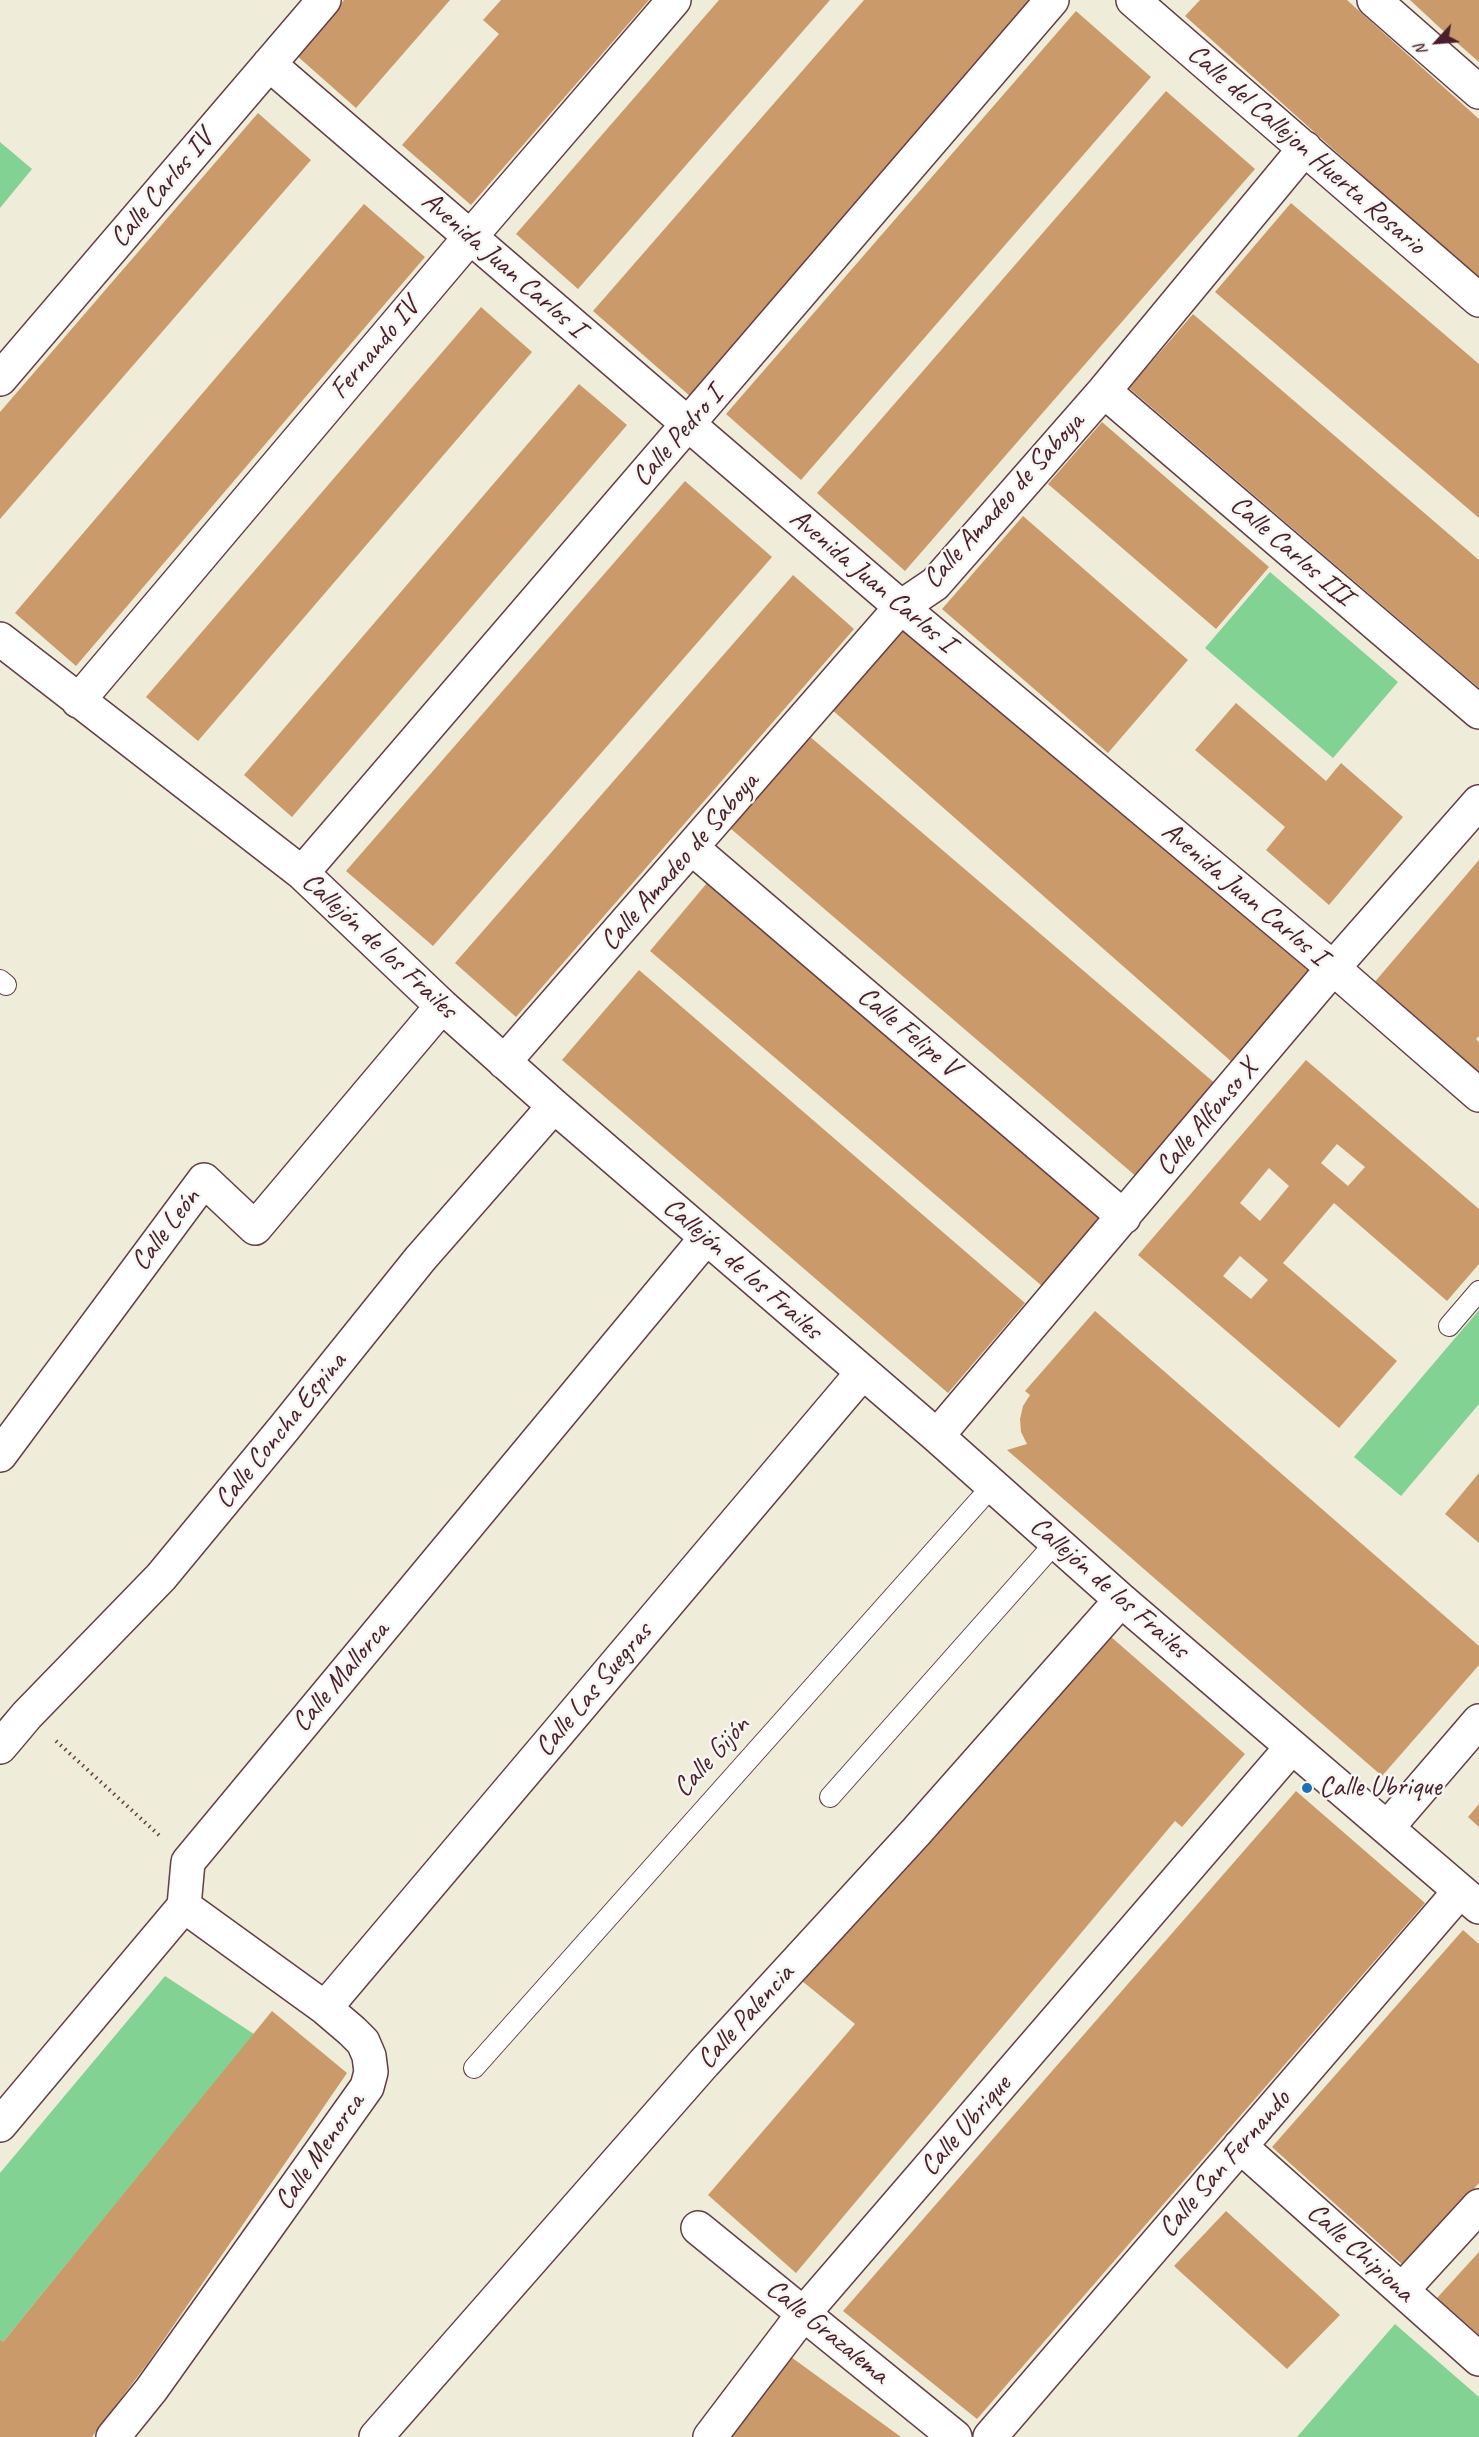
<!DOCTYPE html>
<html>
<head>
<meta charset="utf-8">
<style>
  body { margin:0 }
  #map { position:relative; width:1479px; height:2437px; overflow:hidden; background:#efecd9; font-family:Caveat,sans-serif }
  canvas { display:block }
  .north { position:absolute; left:1407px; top:12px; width:60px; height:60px; -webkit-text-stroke:4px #f6f6f2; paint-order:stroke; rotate:244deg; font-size:16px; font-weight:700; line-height:24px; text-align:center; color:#4a1f2b }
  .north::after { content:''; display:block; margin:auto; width:21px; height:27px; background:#4a1f2b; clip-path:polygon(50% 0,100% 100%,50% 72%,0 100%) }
</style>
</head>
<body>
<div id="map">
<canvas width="1479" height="2437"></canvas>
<div class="north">N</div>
</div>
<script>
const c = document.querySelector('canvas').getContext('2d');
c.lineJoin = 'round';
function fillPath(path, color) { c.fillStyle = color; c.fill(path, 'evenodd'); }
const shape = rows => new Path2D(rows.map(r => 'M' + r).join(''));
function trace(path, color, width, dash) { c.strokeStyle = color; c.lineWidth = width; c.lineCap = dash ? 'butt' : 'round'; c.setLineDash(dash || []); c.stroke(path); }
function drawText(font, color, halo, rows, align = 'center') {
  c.font = font + ' Caveat,sans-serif'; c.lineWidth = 5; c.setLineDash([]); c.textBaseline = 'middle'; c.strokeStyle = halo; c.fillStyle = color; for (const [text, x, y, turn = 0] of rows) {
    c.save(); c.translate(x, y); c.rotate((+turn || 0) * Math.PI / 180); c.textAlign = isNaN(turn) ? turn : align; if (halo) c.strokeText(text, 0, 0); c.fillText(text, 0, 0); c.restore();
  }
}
fillPath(shape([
  [0,142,32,169,0,208],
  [1270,572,1398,682,1333,758,1205,648],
  [1479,1310,1479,1404,1401,1496,1354,1457],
  [165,1976,254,2034,3,2342,0,2339,0,2173],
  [1395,2324,1479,2397,1479,2437,1297,2437]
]), '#82d293');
fillPath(shape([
  [344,0,450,0,356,108,296,55],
  [501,0,649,0,471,205,402,145,499,34,483,20],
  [719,0,830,0,578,289,516,234],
  [864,0,1035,0,690,396,593,311],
  [1200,0,1347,0,1479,119,1479,280,1185,16],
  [1410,0,1479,0,1479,62,1439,27],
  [1076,11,1151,77,801,480,726,414],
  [1166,91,1255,169,905,571,817,493],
  [258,113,311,160,0,519,0,412],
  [1291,203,1479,364,1479,518,1215,292],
  [364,204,425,257,76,666,15,613],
  [481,307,532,352,198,741,146,697],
  [1193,314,1479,560,1479,688,1129,388],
  [579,384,627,425,292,817,244,775],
  [1102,422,1269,567,1216,629,1048,484],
  [685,481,772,557,433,946,346,871],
  [1023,516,1188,660,1108,753,942,609],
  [793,575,854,629,516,1017,455,963],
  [910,616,1313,972,1233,1063,830,708],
  [1236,703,1326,781,1341,763,1403,817,1329,905,1266,850,1285,827,1195,750],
  [808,735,1217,1085,1138,1178,730,828],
  [1479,860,1479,1036,1476,1039,1479,1042,1479,1075,1373,984],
  [707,883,1100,1218,1042,1286,650,951],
  [639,970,1025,1303,948,1393,562,1060],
  [1306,1060,1479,1209,1479,1264,1447,1301,1334,1203,1283,1263,1397,1361,1339,1428,1138,1255],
  [1337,1144,1365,1167,1348,1186,1321,1163],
  [1269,1168,1289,1186,1260,1221,1240,1203],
  [1240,1256,1268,1280,1251,1299,1223,1276],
  [1095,1311,1479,1646,1479,1665,1382,1776,1007,1450,1027,1444,1021,1432,1020,1419,1023,1406,1030,1395,1025,1391],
  [1479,1473,1479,1543,1445,1514],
  [1110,1636,1245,1754,1182,1827,1175,1821,796,2273,708,2195,855,2024,802,1981],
  [1296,1791,1425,1903,977,2419,843,2311],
  [1479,1804,1479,1827,1468,1817],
  [1463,1930,1479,1944,1479,2183,1405,2267,1272,2147],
  [272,2011,347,2073,147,2364,92,2437,0,2437,0,2339,3,2342],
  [1226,2211,1340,2315,1287,2369,1174,2266],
  [1479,2252,1479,2335,1437,2298],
  [780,2349,901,2437,718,2437]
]), '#cb9a6b');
const service = shape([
  [0,980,6,985],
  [1449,1326,1479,1291],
  [830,1797,1055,1543],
  [474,2068,993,1485]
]);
const minor = shape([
  [1133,0,1479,300],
  [1374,0,1479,92],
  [269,64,901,607,1333,968,1479,1095],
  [0,379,324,0],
  [1104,391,1479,712],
  [0,639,302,873,442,1006,554,1106,937,1436,1121,1600,1479,1907],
  [78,701,471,236,674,0],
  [692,848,1124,1217],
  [302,873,1052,0],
  [504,1062,901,607,935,584,1104,391,1305,148],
  [937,1436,1333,968,1479,802],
  [0,1455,204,1180,255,1228,442,1006],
  [0,1747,27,1715,161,1577,285,1427,420,1259,554,1106],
  [1387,1828,1479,1721],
  [325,2008,863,1372],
  [0,2125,184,1906,188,1862,706,1238],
  [1240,2146,1479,2359],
  [698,2228,955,2437],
  [1402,2290,1479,2206],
  [113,2437,151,2390,367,2087,371,2072,369,2056,363,2042,352,2031,325,2008,184,1906],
  [376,2437,704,2063,916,1832,1121,1600],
  [710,2437,804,2313,1291,1748],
  [990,2437,1460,1891]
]);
trace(service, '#633e45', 22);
trace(minor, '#633e45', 36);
trace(shape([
  [56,1741,161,1837]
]), '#633e45', 4, [1.5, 4.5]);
trace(service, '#fff', 20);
trace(minor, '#fff', 33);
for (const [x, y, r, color] of [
  [1307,1788,6,"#1f6fb2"]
]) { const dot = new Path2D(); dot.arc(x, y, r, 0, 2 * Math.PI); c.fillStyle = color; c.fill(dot); trace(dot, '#f6f6f2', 2); }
drawText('28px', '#4a1f2b', '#f6f6f2', [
  ["Calle del Callejon Huerta Rosario",1306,150,41],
  ["Calle Carlos IV",162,189,-50],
  ["Avenida Juan Carlos I",503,265,41],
  ["Fernando IV",375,349,-50],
  ["Calle Pedro I",678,437,-49],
  ["Calle Amadeo de Saboya",1004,501,-48],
  ["Calle Carlos III",1291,551,41],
  ["Avenida Juan Carlos I",872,581,40],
  ["Calle Amadeo de Saboya",680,862,-49],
  ["Avenida Juan Carlos I",1244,894,40],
  ["Callejón de los Frailes",379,946,43],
  ["Calle Felipe V",908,1032,40],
  ["Calle Alfonso X",1207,1118,-50],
  ["Calle León",166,1230,-53],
  ["Callejón de los Frailes",742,1269,41],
  ["Calle Concha Espina",281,1431,-51],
  ["Callejón de los Frailes",1109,1588,41],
  ["Calle Mallorca",341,1677,-50],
  ["Calle Las Suegras",594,1690,-50],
  ["Calle Gijón",712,1757,-48],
  ["Calle Palencia",746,2017,-48],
  ["Calle Ubrique",966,2126,-49],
  ["Calle Menorca",320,2152,-55],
  ["Calle San Fernando",1225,2164,-49],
  ["Calle Chipiona",1360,2253,42],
  ["Calle Grazalema",827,2332,39]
]);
drawText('28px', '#4a1f2b', '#f6f6f2', [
  ["Calle Ubrique",1319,1788]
], 'left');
</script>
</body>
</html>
